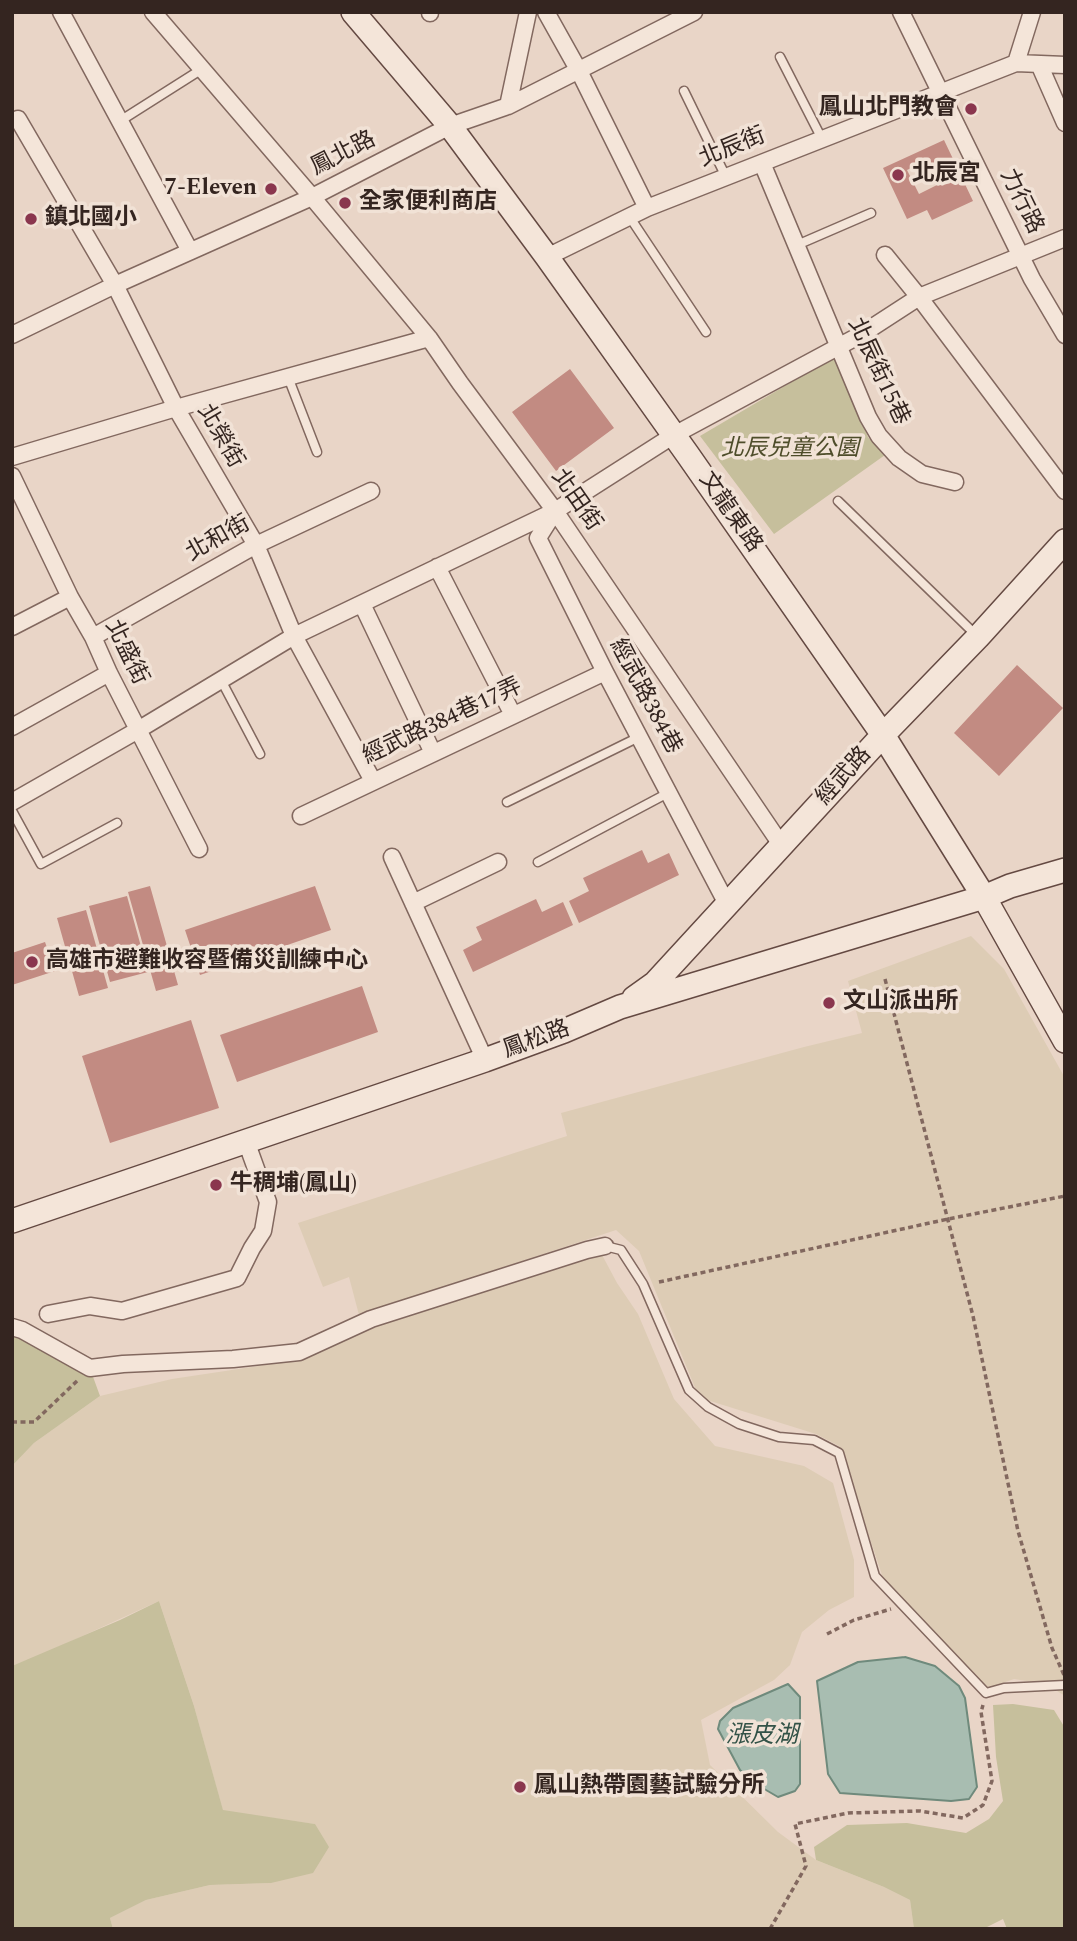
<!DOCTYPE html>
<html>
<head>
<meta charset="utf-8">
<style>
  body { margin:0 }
  #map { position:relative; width:1077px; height:1941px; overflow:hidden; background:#e9d5c7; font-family:Spectral,serif }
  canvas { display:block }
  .frame { position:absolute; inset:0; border:14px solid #342520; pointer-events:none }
</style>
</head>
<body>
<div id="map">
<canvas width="1077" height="1941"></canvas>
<div class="frame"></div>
</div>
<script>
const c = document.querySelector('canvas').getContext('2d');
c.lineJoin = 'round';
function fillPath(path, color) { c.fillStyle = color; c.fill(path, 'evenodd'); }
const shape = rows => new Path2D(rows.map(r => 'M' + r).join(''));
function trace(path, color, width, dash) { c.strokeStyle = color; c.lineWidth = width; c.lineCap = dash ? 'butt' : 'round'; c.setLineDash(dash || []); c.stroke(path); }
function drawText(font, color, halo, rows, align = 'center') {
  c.font = font + ' Spectral,"Noto Sans TC",serif'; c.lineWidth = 7; c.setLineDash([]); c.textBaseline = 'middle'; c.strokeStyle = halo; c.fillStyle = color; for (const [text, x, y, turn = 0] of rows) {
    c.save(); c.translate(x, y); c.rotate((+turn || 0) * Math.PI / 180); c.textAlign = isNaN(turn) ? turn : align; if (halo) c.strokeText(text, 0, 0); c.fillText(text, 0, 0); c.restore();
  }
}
fillPath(shape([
  [971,936,1004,969,1065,1078,1065,1696,1046,1684,1014,1679,988,1688,883,1578,839,1446,816,1434,707,1400,696,1390,639,1251,616,1230,359,1315,349,1277,323,1287,298,1223,567,1136,561,1113,804,1047,862,1033,848,981],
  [601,1253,617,1283,638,1314,674,1399,715,1446,804,1466,833,1483,854,1560,854,1597,829,1610,802,1632,790,1665,774,1680,701,1720,710,1765,778,1832,816,1860,884,1887,910,1900,914,1929,113,1929,110,1918,146,1900,210,1885,271,1883,315,1824,223,1811,194,1706,159,1601,41,1655,12,1666,12,1466,34,1443,100,1396,172,1379,305,1359,383,1322]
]), '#ddccb5');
fillPath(shape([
  [834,357,868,437,885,455,774,534,700,436],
  [12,1336,32,1340,92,1374,100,1396,34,1443,12,1466],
  [159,1601,194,1706,223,1810,315,1824,329,1847,313,1873,271,1883,210,1885,146,1900,110,1918,113,1929,12,1929,12,1666,120,1620],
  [1013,1704,1054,1710,1065,1728,1065,1929,1007,1929,1003,1919,983,1929,914,1929,910,1900,884,1887,816,1860,814,1847,847,1825,907,1823,966,1833,989,1819,1003,1801,996,1757,993,1705]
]), '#c6bf9c');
const water = shape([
  [905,1657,935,1666,959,1686,965,1698,977,1787,969,1799,951,1801,840,1793,828,1774,817,1681,858,1662,905,1657],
  [788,1684,800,1697,800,1784,795,1791,778,1797,754,1783,740,1770,718,1729,720,1721,733,1708,788,1684]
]);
fillPath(water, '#a8bdb1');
trace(water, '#6f8a7c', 2);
fillPath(shape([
  [944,140,973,201,932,220,927,210,907,219,883,168],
  [926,161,928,166,936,162,945,181,919,194,907,170],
  [570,369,614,428,556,471,512,412],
  [1017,665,1063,708,999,776,954,733],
  [642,850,648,863,669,853,679,875,579,923,569,901,589,891,583,878],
  [150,886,178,985,156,991,128,892],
  [315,886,331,930,200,975,185,930],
  [127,896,148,972,110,982,89,906],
  [536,899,542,912,563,902,573,925,473,972,463,950,482,940,476,927],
  [86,910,108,988,79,996,57,918],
  [45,942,55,971,12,985,12,953],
  [362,986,378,1032,237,1082,220,1035],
  [191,1020,219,1108,110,1143,82,1056]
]), '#c28b82');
const lane = shape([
  [780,57,822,139],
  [684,91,726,177],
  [120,121,202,69],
  [629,216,706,332],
  [797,245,871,213],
  [288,377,317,452],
  [838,501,976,635],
  [221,680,260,754],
  [507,802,639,737],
  [12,811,41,864,117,823],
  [538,862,668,793],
  [605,1246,621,1250,643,1284,689,1390,708,1407,739,1424,779,1437,814,1440,839,1453,875,1576,986,1693,1004,1688,1065,1685]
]);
const street = shape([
  [61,12,190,251],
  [153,12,312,197,429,338,460,383,555,511,782,846],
  [546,12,579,71,647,208],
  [901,12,1032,279,1065,335],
  [430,13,430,12],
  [1016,63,1032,12],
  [1039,64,1065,123],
  [508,106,528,12],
  [18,119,115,285,176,408,256,545,294,636,373,781],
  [762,163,868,417,879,436,899,458,922,474,955,482],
  [885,255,919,297,1065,491],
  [547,257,647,208,1016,63,1065,65],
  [12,335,115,285,312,197,450,126,508,106,694,12],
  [12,457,176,408,429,338],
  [12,476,70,597,93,637,109,673,199,849],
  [555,511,538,538,605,672,727,904],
  [437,567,513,715],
  [362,604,433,753],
  [12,627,70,597],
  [93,637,256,545,371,491],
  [12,727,109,673],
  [12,802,138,730,294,636,555,511,674,435,862,334,919,297,1065,238],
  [301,816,605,672],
  [392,857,485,1060],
  [413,903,498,862],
  [48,1314,90,1306,122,1311,237,1278,252,1248,263,1231,268,1202,246,1141],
  [12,1327,22,1330,90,1368,123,1364,233,1359,299,1352,371,1319,587,1250,605,1246]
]);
const secondary = shape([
  [353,12,450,126,547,257,688,455,883,735,984,897,1065,1041],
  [634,998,655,983,883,735,978,637,1065,541],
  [12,1221,485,1060,564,1031,620,1007,984,897,1010,886,1065,870]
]);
trace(lane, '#82685f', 11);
trace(street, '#82685f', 19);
trace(secondary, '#644942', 26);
trace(shape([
  [885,979,973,1316,1018,1531,1052,1648,1064,1675],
  [659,1282,948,1219,1065,1196],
  [12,1422,34,1422,78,1380],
  [827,1634,854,1620,891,1609],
  [770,1929,806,1866,795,1824,848,1813,920,1811,963,1818,983,1805,992,1781,981,1712,983,1705]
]), '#82685f', 3.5, [5, 3.5]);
trace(lane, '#f4e5d9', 8);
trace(street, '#f4e5d9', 16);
trace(secondary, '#f4e5d9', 23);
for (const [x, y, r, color] of [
  [971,109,7,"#8a364e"],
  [898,175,7,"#8a364e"],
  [271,189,7,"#8a364e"],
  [345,203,7,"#8a364e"],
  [31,219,7,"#8a364e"],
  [32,962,7,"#8a364e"],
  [829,1003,7,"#8a364e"],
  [216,1185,7,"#8a364e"],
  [520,1787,7,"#8a364e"]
]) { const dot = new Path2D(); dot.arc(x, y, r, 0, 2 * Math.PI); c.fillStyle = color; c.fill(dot); trace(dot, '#f1e2d6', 2.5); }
drawText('bold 23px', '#342520', '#f1e2d6', [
  ["鳳山北門教會",957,109,"right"],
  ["北辰宮",912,175],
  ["7-Eleven",257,189,"right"],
  ["全家便利商店",359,203],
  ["鎮北國小",45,219],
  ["高雄市避難收容暨備災訓練中心",46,962],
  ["文山派出所",843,1003],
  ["牛稠埔(鳳山)",230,1185],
  ["鳳山熱帶園藝試驗分所",534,1787]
], 'left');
drawText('23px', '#342520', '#f1e2d6', [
  ["北辰街",733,149,-22],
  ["鳳北路",344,155,-27],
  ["力行路",1020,202,64],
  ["北辰街15巷",877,372,65],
  ["北榮街",219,437,60],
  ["北田街",575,501,55],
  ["文龍東路",729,513,55],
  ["北和街",219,540,-29],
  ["北盛街",125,653,64],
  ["經武路384巷",644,697,62],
  ["經武路384巷17弄",443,723,-25],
  ["經武路",845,777,-48],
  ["鳳松路",537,1041,-20]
]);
drawText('italic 23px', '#4e4d2a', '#f1e2d6', [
  ["北辰兒童公園",790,450]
]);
drawText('italic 24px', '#325247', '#f1e2d6', [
  ["漲皮湖",762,1737]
]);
</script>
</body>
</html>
